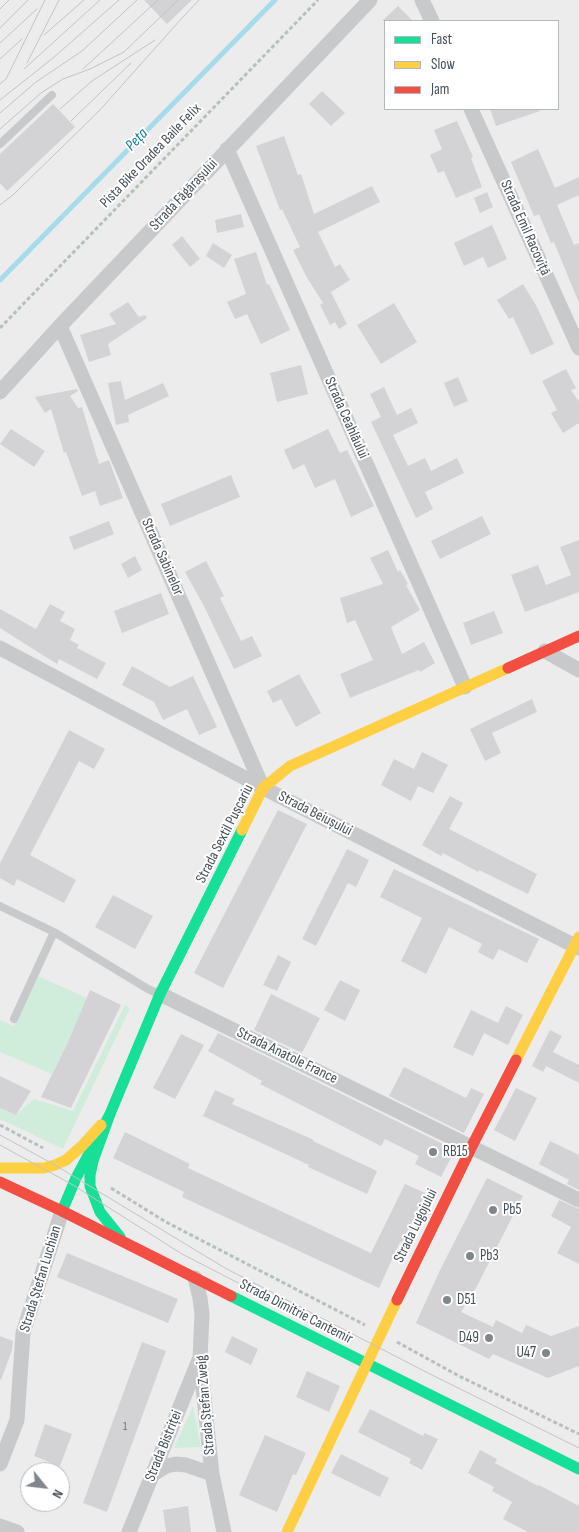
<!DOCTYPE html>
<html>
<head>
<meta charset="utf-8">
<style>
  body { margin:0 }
  #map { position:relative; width:579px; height:1532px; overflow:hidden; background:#edecec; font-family:"Sofia Sans Condensed",sans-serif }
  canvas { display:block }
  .legend { position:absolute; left:384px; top:20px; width:175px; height:90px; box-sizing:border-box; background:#fff; border:1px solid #b4b9bc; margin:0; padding:6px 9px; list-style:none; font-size:15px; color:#444f58 }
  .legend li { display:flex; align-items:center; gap:10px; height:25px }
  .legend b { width:25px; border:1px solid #b4b9bc }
  .north { position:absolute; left:20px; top:1462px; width:50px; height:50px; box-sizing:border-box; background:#fff; border:1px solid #b4b9bc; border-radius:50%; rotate:119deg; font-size:14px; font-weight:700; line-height:20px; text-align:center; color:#444f58 }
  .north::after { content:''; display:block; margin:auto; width:18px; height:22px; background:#7f868c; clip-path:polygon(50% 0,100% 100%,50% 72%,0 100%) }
</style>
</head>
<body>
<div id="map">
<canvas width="579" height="1532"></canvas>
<ul class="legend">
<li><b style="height:6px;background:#16e098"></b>Fast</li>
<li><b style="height:6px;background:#ffcf43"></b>Slow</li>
<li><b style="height:6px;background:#f24e42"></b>Jam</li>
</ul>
<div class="north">N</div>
</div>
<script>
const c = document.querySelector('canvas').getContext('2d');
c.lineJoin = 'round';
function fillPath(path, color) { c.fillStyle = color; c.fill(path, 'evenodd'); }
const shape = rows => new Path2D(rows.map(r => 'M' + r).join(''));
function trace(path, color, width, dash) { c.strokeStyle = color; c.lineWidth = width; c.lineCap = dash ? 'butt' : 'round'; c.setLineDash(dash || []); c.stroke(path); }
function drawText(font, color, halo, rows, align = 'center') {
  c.font = font + ' "Sofia Sans Condensed",sans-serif'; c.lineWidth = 4; c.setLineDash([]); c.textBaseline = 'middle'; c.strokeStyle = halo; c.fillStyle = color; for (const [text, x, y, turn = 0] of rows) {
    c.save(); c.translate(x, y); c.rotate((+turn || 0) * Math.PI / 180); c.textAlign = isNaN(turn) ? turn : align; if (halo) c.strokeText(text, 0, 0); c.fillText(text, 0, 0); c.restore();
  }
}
fillPath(shape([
  [38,976,89,999,52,1074,0,1052,0,1020,14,1026],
  [125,1005,130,1008,63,1149,0,1119,0,1108,16,1115,34,1099,73,1111],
  [193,1406,201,1447,174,1448]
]), '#d0eddb');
trace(shape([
  [0,280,275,0]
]), '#a6dcea', 5);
fillPath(shape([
  [144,0,192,0,167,24],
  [398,6,413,21,382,21],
  [322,91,345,113,331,126,309,104],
  [53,104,75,127,7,191,0,183,0,154],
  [490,109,539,109,540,111,496,126],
  [457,121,473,157,471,158,482,187,456,198,444,171,438,173,430,155,442,149,434,130],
  [284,136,298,175,301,174,314,214,372,186,380,202,318,232,335,267,340,264,350,280,331,292,347,324,339,329,335,322,330,325,320,305,323,303,306,276,293,250,300,247,282,209,280,210,256,146],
  [538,149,555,188,579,177,579,195,557,205,574,245,579,243,579,303,554,242,551,243,539,214,534,216,511,162],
  [487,192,493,207,480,213,474,198],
  [241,214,244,227,217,233,215,220],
  [492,225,507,259,488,268,483,257,464,266,454,243],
  [182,236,200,259,190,267,172,245],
  [213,243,232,255,224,268,206,256],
  [256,252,267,285,269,284,290,330,261,344,247,314,235,319,227,302,246,294,234,259],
  [523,284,537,307,554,344,531,355,513,317,509,319,497,300],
  [128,302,139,317,145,315,147,318,108,344,111,355,89,362,80,335,116,324,109,314],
  [394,303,417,342,381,364,357,325],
  [301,365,308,394,277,402,270,373],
  [566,369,576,388,571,390,579,402,579,423,563,433,551,413,557,410,542,381],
  [458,377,468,401,454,407,444,383],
  [121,381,125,400,163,383,169,396,128,415,129,422,116,425,108,383],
  [384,387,397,415,411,408,418,423,393,435,408,466,425,458,431,471,457,458,464,473,425,492,433,509,416,518,371,422,381,417,370,394],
  [77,389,78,391,70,396,78,408,82,407,99,464,109,460,123,498,100,506,95,491,82,496,66,452,64,453,51,409,45,413,35,397],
  [11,429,45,451,34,467,0,444],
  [328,429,340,453,347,450,374,506,351,517,335,479,315,488,304,464,293,470,284,450],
  [231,475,240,497,170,526,161,504],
  [482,516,491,534,440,559,431,541],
  [109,521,114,534,74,550,69,537],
  [579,540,579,592,525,612,511,575,538,565,546,585,571,575,560,547],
  [388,550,398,572,400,570,408,584,406,585,420,610,391,627,402,654,424,642,435,663,420,672,419,670,350,698,340,674,373,660,355,620,347,623,340,598,383,584,370,558],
  [135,556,142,570,128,578,121,564],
  [206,561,224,596,220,598,241,641,252,636,262,656,234,669,204,606,185,572],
  [161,593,169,614,122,633,114,611],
  [50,604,65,612,60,621,75,629,70,640,79,645,77,648,106,663,97,679,59,659,57,664,0,628,0,609,36,629],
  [494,611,503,633,471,645,463,623],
  [132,666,170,687,193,676,217,727,199,735,187,709,163,720,154,702,122,685],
  [299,674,321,713,296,727,281,699,273,703,267,691],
  [532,699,537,712,492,733,501,753,485,761,470,729],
  [69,730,105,749,94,769,79,761,30,855,76,880,64,903,17,879,14,886,0,878,0,863],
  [422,752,448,765,433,793,418,786,411,801,381,785,394,759,414,769],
  [450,796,463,803,449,829,537,874,528,894,479,870,478,872,443,853,441,856,422,845],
  [278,810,307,824,223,988,194,973],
  [347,849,369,860,356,887,348,883,316,946,302,939],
  [394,869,539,939,527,963,499,949,493,960,478,952,482,944,449,927,426,974,401,961,422,918,380,897],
  [113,895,153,916,135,949,95,927],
  [278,955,291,962,277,991,263,985],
  [340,980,360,990,345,1021,324,1010],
  [90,990,121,1005,71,1108,41,1097,68,1042],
  [271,994,320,1018,302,1053,254,1030],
  [506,1006,523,1015,508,1045,484,1033,473,1056,453,1047,471,1010,498,1023],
  [550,1030,562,1036,553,1052,579,1065,579,1083,546,1066,543,1072,532,1066],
  [218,1033,455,1150,441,1177,415,1164,419,1156,385,1139,381,1146,260,1084,262,1081,208,1051],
  [181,1034,204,1045,175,1099,153,1088],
  [404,1067,466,1098,471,1088,484,1094,464,1133,389,1096],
  [0,1076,31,1091,16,1115,0,1108],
  [516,1088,537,1098,515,1141,494,1130],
  [215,1090,235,1099,232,1104,314,1140,313,1141,377,1171,367,1194,308,1167,309,1165,203,1116],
  [125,1132,190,1164,188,1168,371,1253,405,1184,432,1196,406,1245,400,1242,379,1288,182,1197,184,1192,113,1158],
  [550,1141,579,1155,579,1190,567,1184,569,1180,539,1164],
  [487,1178,523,1196,476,1288,461,1312,493,1327,496,1320,522,1333,526,1325,551,1336,579,1326,579,1366,548,1378,493,1354,489,1359,416,1323,440,1270],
  [559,1200,579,1209,579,1264,557,1253,571,1227,551,1216],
  [67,1253,178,1299,168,1323,57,1277],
  [0,1336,13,1341,12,1350,1,1380,0,1379],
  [232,1336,258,1349,251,1365,225,1352],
  [142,1342,166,1351,107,1512,83,1503],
  [307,1371,340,1386,329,1412,296,1397],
  [370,1409,423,1436,424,1433,438,1439,422,1470,409,1463,411,1459,358,1432],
  [45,1424,72,1434,60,1466,34,1456],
  [265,1435,306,1453,296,1475,293,1474,277,1512,239,1495],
  [480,1450,497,1459,495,1463,538,1486,539,1485,579,1506,579,1532,528,1532,503,1519,512,1502,492,1491,494,1487,468,1473],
  [341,1454,389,1478,380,1497,331,1473],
  [188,1506,191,1532,166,1532,163,1510]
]), '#d3d3d5');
trace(shape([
  [0,328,318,0],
  [0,1125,43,1148],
  [111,1188,166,1222,365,1325],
  [397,1342,459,1376,579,1434]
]), '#b4c1bc', 3, [4, 2.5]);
trace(shape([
  [0,144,52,95],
  [0,906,54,932,148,989,159,994],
  [14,1019,54,932]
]), '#c7c9cb', 8);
trace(shape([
  [422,0,432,21],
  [471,109,579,348],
  [227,149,465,687],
  [60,326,263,788],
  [0,392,60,326,370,0],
  [0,648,277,795,579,948],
  [545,651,579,670],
  [160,994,579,1200],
  [195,1278,200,1298,202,1314,200,1359,212,1474,224,1532],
  [0,1464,17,1420,23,1333,62,1211],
  [153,1474,166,1466,176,1464,186,1465,212,1474],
  [0,1526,17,1532],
  [129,1532,199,1360]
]), '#c7c9cb', 15);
trace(shape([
  [110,1114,93,1161,90,1175,90,1186,100,1212,120,1237],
  [62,1211,76,1178,110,1114,160,994,242,830],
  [231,1296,579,1469]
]), '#16e098', 11);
trace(shape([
  [242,830,263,788,290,766,508,668],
  [516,1060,579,937],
  [0,1168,44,1168,55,1165,66,1160,82,1146,101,1125],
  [287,1532,397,1300]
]), '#ffcf43', 11);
trace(shape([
  [508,668,579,636],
  [0,1182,62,1211,231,1296],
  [397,1300,472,1146,516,1060]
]), '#f24e42', 11);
trace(shape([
  [0,9,9,0],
  [0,28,28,0],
  [44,35,84,0],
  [0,43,37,9],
  [0,59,22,39],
  [27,63,59,0],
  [24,69,100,0],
  [83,69,158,0],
  [0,84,6,79,45,0],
  [0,100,53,58,119,0],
  [60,109,92,81,155,40],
  [0,113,36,82,82,51,137,0],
  [71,121,131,63],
  [0,129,41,93,63,79,90,69,124,52,178,0],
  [0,205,14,194,99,111,182,18,199,0],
  [0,1135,55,1165,225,1268,426,1372,579,1448],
  [0,1145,73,1185,182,1254,287,1308]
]), '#c2c3c5', 1);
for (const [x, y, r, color] of [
  [433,1152,5,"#7f868c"],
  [493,1210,5,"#7f868c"],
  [470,1256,5,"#7f868c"],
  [447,1300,5,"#7f868c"],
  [489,1338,5,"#7f868c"],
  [546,1353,5,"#7f868c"]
]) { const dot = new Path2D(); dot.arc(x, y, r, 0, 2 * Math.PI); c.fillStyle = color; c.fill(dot); trace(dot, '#fff', 2); }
drawText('12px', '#697278', null, [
  ["1",125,1427]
]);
drawText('15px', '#444f58', '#fff', [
  ["Pista Bike Oradea Baile Felix",151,156,-46],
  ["Strada Făgărașului",184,195,-47],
  ["Strada Emil Racoviță",525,228,66],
  ["Strada Ceahlăului",346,418,66],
  ["Strada Sabinelor",162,557,66],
  ["Strada Beiușului",315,814,27],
  ["Strada Sextil Pușcariu",225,834,-63],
  ["Strada Anatole France",287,1056,26],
  ["Strada Lugojului",416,1226,-64],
  ["Strada Ștefan Luchian",41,1279,-73],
  ["Strada Dimitrie Cantemir",296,1312,27],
  ["Strada Ștefan Zweig",206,1405,-95],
  ["Strada Bistriței",164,1446,-68]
]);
drawText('15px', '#444f58', '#fff', [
  ["RB15",443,1152],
  ["Pb5",503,1210],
  ["Pb3",480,1256],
  ["D51",457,1300],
  ["D49",479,1338,"right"],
  ["U47",536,1353,"right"]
], 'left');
drawText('italic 16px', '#0f7c9a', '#fff', [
  ["Peța",137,140,-46]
]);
</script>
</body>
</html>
